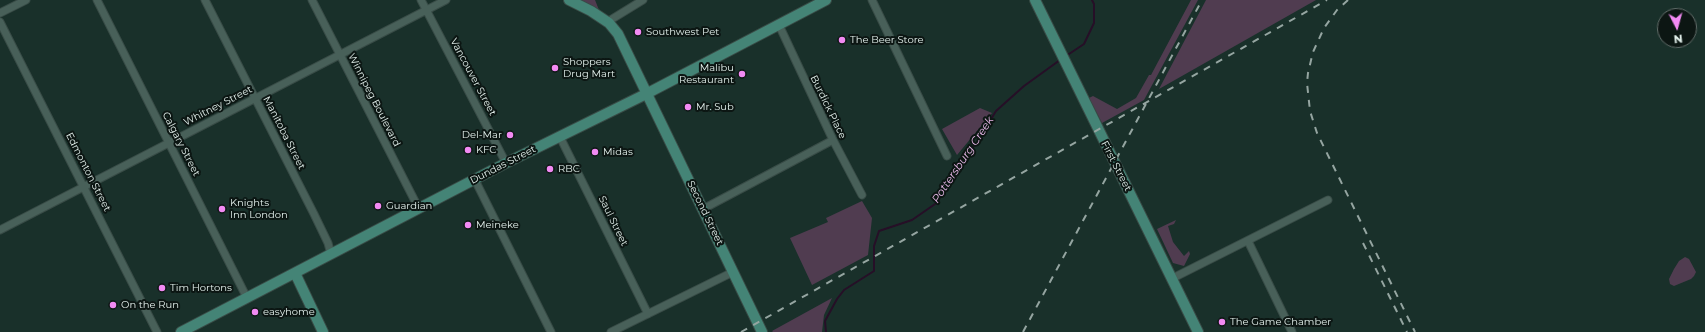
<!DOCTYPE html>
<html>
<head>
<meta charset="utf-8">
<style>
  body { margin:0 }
  #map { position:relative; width:1705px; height:332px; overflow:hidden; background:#19302a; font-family:Montserrat,sans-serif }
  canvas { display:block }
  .north { position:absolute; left:1657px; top:8px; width:40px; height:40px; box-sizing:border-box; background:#0c1613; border:1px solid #626d6a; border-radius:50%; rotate:174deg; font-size:11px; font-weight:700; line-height:16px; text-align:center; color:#e3f0ec }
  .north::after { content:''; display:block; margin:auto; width:14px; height:18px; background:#f28af3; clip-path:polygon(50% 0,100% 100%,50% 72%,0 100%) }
</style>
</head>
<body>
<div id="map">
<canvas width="1705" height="332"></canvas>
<div class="north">N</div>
</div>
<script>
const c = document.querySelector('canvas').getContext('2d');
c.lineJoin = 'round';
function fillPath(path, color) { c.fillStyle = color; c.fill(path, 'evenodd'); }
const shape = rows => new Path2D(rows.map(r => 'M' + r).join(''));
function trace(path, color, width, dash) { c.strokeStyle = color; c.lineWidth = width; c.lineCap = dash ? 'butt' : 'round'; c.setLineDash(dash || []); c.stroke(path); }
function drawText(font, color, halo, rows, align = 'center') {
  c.font = font + ' Montserrat,sans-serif'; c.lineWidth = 4; c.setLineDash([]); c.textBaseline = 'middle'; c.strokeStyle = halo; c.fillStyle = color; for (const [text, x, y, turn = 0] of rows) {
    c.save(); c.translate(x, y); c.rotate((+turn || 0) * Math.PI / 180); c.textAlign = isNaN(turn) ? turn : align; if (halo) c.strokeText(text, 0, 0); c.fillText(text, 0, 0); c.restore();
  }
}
fillPath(shape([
  [580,0,595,0,599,10],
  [1191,0,1198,0,1144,100,1102,123,1089,98,1093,96,1117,109,1136,98,1149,75,1151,75],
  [1206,0,1316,0,1159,89],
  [980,108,992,113,957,155,942,129],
  [862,201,872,218,868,255,812,285,790,238,828,222,826,218],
  [1176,220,1174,224,1168,226,1173,242,1184,256,1189,251,1190,254,1184,266,1173,263,1157,229],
  [1685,257,1689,259,1696,272,1694,276,1691,279,1674,286,1670,284,1669,279,1674,269,1679,261],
  [832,298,824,315,822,332,773,332,772,331]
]), '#503c50');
trace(shape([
  [1066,56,1084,44,1094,23,1094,4,1092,0],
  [826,332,825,321,837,299,844,290,874,271,874,246,879,231,912,220,938,202,946,182,977,142,996,111,1024,86,1060,60]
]), '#260f27', 2);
const street = shape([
  [97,0,247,298],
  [205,0,314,214,328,243,331,254],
  [312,0,419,209],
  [421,0,506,163],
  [872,0,947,156],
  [0,13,26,0],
  [0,22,157,332],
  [609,23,612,19,643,0],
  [779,25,833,140,862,195],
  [560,137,648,314],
  [475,180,551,332],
  [703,209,833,140],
  [0,230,446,0],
  [1248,241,1292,332],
  [1173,278,1328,200],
  [611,332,733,272]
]);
const secondary = shape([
  [569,0,591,11,609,23,618,34,762,332],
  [1035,0,1198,332],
  [295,273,323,332],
  [181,332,506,163,646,94,826,0]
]);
trace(street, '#394c47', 9);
trace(secondary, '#394c47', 12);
trace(street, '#486059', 7);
trace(secondary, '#448476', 10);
trace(shape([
  [1348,0,1337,10,1324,28,1313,52,1308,73,1307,83,1310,111,1317,133,1415,332],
  [1363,243,1407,332],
  [741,332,1327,0],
  [1023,332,1202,0]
]), '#95a5a1', 2, [7, 7]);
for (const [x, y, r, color] of [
  [638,32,4,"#f28af3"],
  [842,40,4,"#f28af3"],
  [555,68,4,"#f28af3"],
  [742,74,4,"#f28af3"],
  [688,107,4,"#f28af3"],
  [510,135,4,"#f28af3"],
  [468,150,4,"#f28af3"],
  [595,152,4,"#f28af3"],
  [550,169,4,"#f28af3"],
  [378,206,4,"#f28af3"],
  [222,209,4,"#f28af3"],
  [468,225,4,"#f28af3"],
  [162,288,4,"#f28af3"],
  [113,305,4,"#f28af3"],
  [255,312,4,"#f28af3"],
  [1222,322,4,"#f28af3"]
]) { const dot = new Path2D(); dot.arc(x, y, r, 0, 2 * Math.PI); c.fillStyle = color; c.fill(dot); trace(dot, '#0c1613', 1.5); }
drawText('10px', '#e3f0ec', '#0c1613', [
  ["Southwest Pet",646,32],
  ["The Beer Store",850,40],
  ["Shoppers",563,62],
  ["Drug Mart",563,74],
  ["Malibu",734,68,"right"],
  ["Restaurant",734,80,"right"],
  ["Mr. Sub",696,107],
  ["Del-Mar",502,135,"right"],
  ["KFC",476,150],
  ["Midas",603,152],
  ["RBC",558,169],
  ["Knights",230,203],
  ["Inn London",230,215],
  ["Guardian",386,206],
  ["Meineke",476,225],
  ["Tim Hortons",170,288],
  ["On the Run",121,305],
  ["easyhome",263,312],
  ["The Game Chamber",1230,322]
], 'left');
drawText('10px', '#e3f0ec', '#0c1613', [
  ["Vancouver Street",473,77,62],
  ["Winnipeg Boulevard",374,100,63],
  ["Whitney Street",218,106,-27],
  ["Burdick Place",828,107,64],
  ["Manitoba Street",284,133,63],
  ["Calgary Street",181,144,63],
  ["Dundas Street",503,165,-27],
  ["First Street",1116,166,63],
  ["Edmonton Street",88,172,63],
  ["Second Street",705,213,64],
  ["Saul Street",613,221,64]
]);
drawText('italic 11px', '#eab9ea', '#0c1613', [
  ["Pottersburg Creek",963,160,-56]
]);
</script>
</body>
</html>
